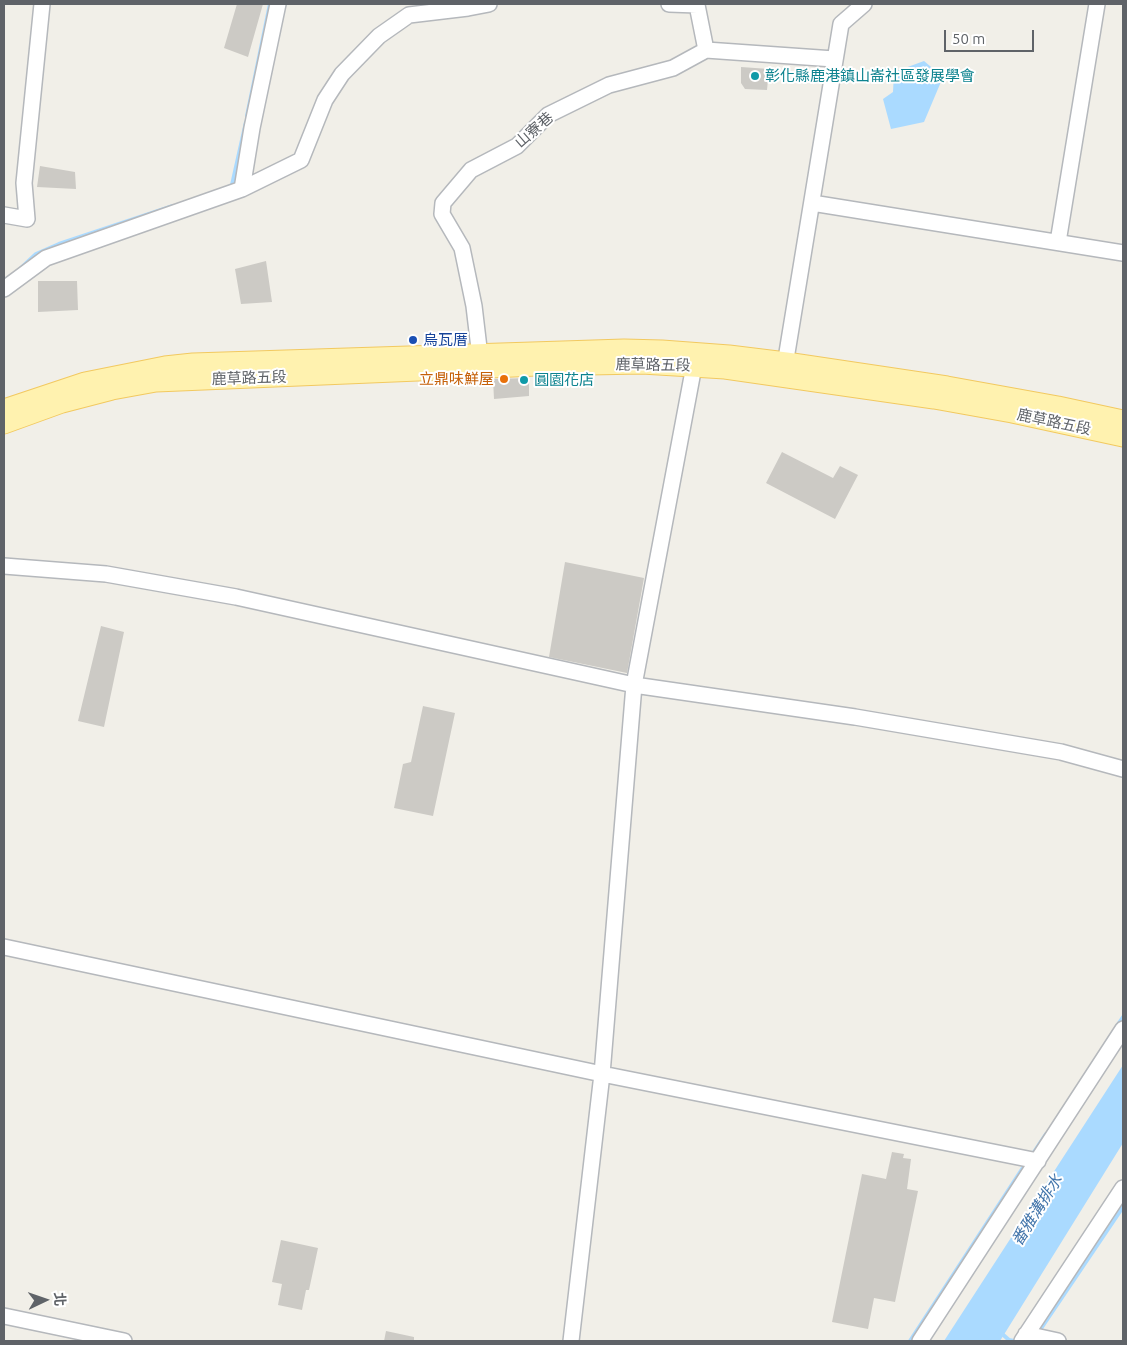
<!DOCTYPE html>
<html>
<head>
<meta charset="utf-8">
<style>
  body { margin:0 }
  #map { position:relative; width:1127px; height:1345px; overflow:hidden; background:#f1efe8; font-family:Ubuntu,"Noto Sans TC",sans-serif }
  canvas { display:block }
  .frame { position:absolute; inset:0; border:5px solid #5f6368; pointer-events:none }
  .north { position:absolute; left:20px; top:1275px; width:50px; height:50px; -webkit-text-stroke:4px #fff; paint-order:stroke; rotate:87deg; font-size:14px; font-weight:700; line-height:20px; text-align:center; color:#5f6368 }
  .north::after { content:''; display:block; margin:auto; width:18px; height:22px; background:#5f6368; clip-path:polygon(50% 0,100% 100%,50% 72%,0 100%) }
  .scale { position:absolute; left:944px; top:30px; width:90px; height:22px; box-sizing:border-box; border:2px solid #5f6368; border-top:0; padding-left:6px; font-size:15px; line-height:18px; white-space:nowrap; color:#5f6368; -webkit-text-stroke:4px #fff; paint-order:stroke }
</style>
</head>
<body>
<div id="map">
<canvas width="1127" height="1345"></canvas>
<div class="frame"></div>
<div class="north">北</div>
<div class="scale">50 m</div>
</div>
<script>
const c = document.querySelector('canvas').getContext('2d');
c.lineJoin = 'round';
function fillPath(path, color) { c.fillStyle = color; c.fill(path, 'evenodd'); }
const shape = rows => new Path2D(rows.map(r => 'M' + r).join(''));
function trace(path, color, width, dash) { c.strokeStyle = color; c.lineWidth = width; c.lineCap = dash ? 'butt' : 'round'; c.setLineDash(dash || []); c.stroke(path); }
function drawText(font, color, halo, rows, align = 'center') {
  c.font = font + ' Ubuntu,"Noto Sans TC",sans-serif'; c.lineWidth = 4; c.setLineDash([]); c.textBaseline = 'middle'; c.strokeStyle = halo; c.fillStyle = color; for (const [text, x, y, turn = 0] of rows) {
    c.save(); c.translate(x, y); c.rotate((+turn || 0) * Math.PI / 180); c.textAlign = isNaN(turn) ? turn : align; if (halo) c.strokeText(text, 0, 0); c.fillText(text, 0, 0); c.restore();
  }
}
fillPath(shape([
  [924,61,943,77,924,122,891,129,883,99,893,92,894,72],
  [1123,1065,1123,1143,1000,1341,944,1341]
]), '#aadaff');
trace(shape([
  [247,116,270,4],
  [229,187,232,185,246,122],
  [21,268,36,254,59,244,173,206],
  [1117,1026,1123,1017],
  [1032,1155,1046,1134],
  [1000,1332,1009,1340,1014,1341],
  [1038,1333,1123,1207],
  [910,1341,1026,1163]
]), '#aadaff', 4);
fillPath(shape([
  [237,4,263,4,248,57,224,48],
  [741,67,769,69,767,90,745,89,741,83],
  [40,166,75,172,76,189,37,187],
  [266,261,272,302,241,304,235,269],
  [38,281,77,281,78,310,38,312],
  [529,378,529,396,494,399,493,379],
  [782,452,833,478,840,466,858,475,835,519,766,483],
  [565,562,644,578,627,673,549,657],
  [101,626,124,632,104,727,78,721],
  [423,706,455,713,433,816,394,808,403,764,411,762],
  [892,1152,904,1154,903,1158,911,1159,907,1189,918,1191,895,1302,874,1298,868,1329,832,1322,862,1174,886,1179],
  [281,1240,318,1248,309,1290,306,1290,302,1310,278,1305,282,1284,272,1282],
  [386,1331,414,1337,414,1341,384,1341]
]), '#cccac5');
const minor = shape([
  [669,4,697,5,706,50],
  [242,189,252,128,278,4],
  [812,203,1123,253],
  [4,215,27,219,24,183,42,4],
  [1058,242,1097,4],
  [4,289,46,258,242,189,301,160,325,100,342,74,379,36,409,15,468,8,489,4],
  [481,365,474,306,462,248,442,214,443,203,471,170,517,146,548,115,609,85,673,68,706,50,834,59],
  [784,371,841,24,864,4],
  [4,566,106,574,236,597,634,685,855,717,1061,752,1123,769],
  [4,947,602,1074,1038,1161],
  [4,1316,124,1341],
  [1026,1334,1058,1341],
  [571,1341,602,1074,634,685,694,366],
  [920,1341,1123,1029],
  [1022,1341,1123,1188]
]);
const major = shape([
  [4,409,85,382,165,366,193,363,624,349,662,350,729,355,786,362,947,386,1058,406,1123,420],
  [4,424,62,403,112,390,156,382,537,366,642,364,725,369,934,399,1012,413,1123,437]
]);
trace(minor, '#b5b8bc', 18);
trace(major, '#f2c960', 21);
trace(minor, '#fff', 15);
trace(major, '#fff2af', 19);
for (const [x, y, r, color] of [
  [755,76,5,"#0f9aa8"],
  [413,340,5,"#1a4fb4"],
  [504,379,5,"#e8710a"],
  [524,380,5,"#0f9aa8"]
]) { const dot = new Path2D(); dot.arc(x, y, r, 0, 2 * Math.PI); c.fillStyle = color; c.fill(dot); trace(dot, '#fff', 2); }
drawText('15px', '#0d838f', '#fff', [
  ["彰化縣鹿港鎮山崙社區發展學會",765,76],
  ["圓園花店",534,380]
], 'left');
drawText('15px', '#5f6368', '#fff', [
  ["山寮巷",534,130,-41],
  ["鹿草路五段",653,365,1],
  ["鹿草路五段",249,378,-2],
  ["鹿草路五段",1054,422,12]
]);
drawText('15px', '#164399', '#fff', [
  ["烏瓦厝",423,340]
], 'left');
drawText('15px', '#c56008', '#fff', [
  ["立鼎味鮮屋",494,379]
], 'right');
drawText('italic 16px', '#4174aa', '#fff', [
  ["番雅溝排水",1037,1210,-58]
]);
</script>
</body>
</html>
